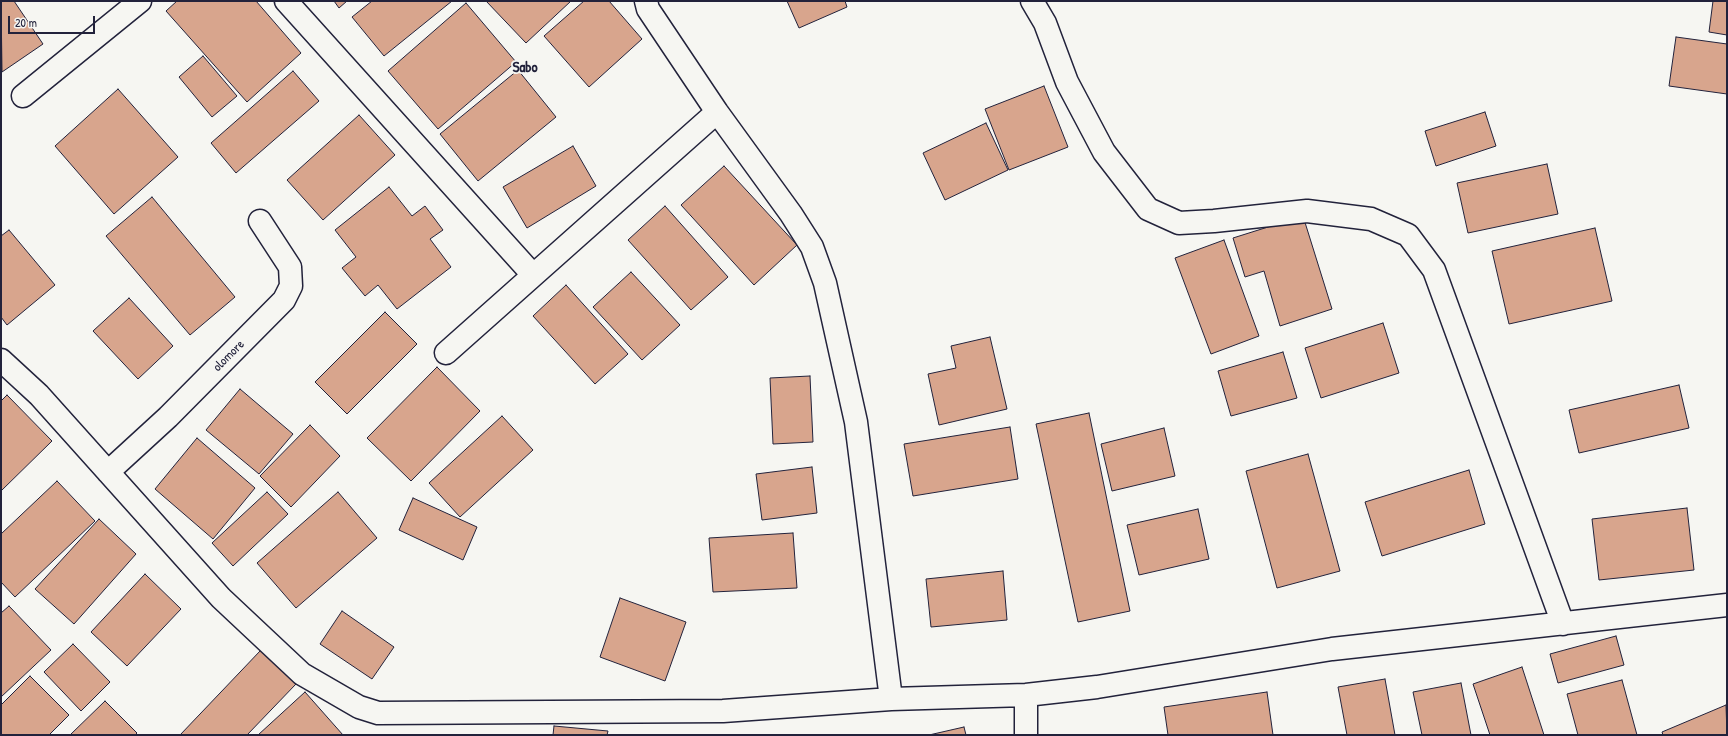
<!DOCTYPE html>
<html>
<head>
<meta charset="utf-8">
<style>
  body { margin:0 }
  #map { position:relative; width:1728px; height:736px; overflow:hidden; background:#f6f6f2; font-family:"Patrick Hand",sans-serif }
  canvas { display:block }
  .frame { position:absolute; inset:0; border:2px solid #22223b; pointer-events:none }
  .scale { position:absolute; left:8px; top:16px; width:87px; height:18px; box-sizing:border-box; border:2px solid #22223b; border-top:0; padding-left:5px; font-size:12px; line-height:14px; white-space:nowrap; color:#22223b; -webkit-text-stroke:3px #f6f6f2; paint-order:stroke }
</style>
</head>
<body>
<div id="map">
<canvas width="1728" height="736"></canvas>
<div class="frame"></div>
<div class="scale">20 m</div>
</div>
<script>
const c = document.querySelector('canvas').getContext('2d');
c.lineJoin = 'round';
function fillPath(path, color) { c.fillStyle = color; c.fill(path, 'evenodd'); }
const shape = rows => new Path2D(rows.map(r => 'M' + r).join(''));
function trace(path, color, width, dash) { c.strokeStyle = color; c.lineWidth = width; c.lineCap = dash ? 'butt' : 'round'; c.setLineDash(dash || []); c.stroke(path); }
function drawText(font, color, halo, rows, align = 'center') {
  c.font = font + ' "Patrick Hand",sans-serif'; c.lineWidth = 3.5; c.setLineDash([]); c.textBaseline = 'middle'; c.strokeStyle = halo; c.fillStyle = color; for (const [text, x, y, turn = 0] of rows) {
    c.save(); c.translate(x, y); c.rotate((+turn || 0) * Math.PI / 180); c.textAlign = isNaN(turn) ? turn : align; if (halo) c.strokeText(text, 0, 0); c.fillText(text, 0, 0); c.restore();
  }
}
const building = shape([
  [1,1,14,1,43,44,2,72,1,1],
  [177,1,256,1,301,53,247,102,166,11,177,1],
  [334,1,347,1,339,8,334,1],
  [372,1,452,1,384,56,352,17,372,1],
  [486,1,571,1,526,43,486,1],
  [584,1,609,1,642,39,589,87,544,36,584,1],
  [787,1,845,1,847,7,799,28,787,1],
  [1713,1,1727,1,1727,35,1709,32,1713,1],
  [466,3,516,62,438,129,388,71,466,3],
  [1676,37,1727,44,1727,94,1669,86,1676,37],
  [203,56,237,96,212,117,179,77,203,56],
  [518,70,556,117,478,181,440,134,518,70],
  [293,71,319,101,236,173,211,143,293,71],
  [1044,86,1068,147,1009,170,985,109,1044,86],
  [118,89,178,157,114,214,55,146,118,89],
  [1485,112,1496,146,1436,166,1425,131,1485,112],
  [359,115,395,155,323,220,287,180,359,115],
  [986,123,1008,170,945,200,923,153,986,123],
  [573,146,596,186,527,228,503,187,573,146],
  [1547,164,1558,214,1468,233,1457,183,1547,164],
  [724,166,797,245,754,285,681,205,724,166],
  [389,187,412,216,425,206,443,230,430,239,451,267,397,309,378,285,365,296,342,268,356,257,335,230,389,187],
  [152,197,235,297,190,335,106,236,152,197],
  [665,206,728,277,691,310,628,240,665,206],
  [1303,216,1332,309,1280,326,1264,271,1245,277,1233,238,1303,216],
  [1595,228,1612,301,1509,324,1492,251,1595,228],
  [9,230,55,285,7,325,1,317,1,236,9,230],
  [1224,240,1259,336,1211,354,1175,258,1224,240],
  [631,272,680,325,642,360,593,307,631,272],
  [566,285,628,354,595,384,533,316,566,285],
  [129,298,173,346,138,379,93,331,129,298],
  [385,312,417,344,347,414,315,382,385,312],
  [1383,323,1399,373,1321,398,1305,348,1383,323],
  [990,337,1007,409,939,425,928,374,956,368,951,346,990,337],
  [1283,352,1297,398,1231,416,1218,371,1283,352],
  [437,367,480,411,411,481,367,438,437,367],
  [810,376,813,442,773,444,770,378,810,376],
  [1679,385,1689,428,1579,453,1569,410,1679,385],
  [240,389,293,434,259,474,206,430,240,389],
  [7,395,52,441,1,491,1,401,7,395],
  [1089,413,1130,611,1078,622,1036,424,1089,413],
  [502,416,533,450,460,517,429,483,502,416],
  [310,425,340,456,291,507,260,476,310,425],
  [1010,427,1018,479,913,496,904,444,1010,427],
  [1164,428,1175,476,1112,491,1101,444,1164,428],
  [197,438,255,488,213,539,155,489,197,438],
  [1308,454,1340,571,1277,588,1246,471,1308,454],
  [812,467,817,513,762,520,756,474,812,467],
  [1469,470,1485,524,1382,556,1365,502,1469,470],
  [57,481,95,521,15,597,1,582,1,534,57,481],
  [267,492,288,514,233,566,212,543,267,492],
  [338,492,377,538,296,608,257,563,338,492],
  [413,498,477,527,463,560,399,530,413,498],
  [1687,508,1694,570,1599,580,1592,519,1687,508],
  [1198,509,1209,559,1139,575,1127,525,1198,509],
  [99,519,136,554,74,624,35,589,99,519],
  [793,533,797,588,713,592,709,538,793,533],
  [1003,571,1007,620,931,627,926,579,1003,571],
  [145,574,181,609,127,666,91,632,145,574],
  [620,598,686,622,665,681,600,657,620,598],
  [9,606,51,650,1,697,1,613,9,606],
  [342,611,394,647,372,679,320,644,342,611],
  [1616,636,1624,665,1558,683,1550,654,1616,636],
  [73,644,110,682,81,711,44,672,73,644],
  [261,650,296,684,247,735,180,735,261,650],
  [1522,667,1544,735,1490,735,1473,684,1522,667],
  [30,676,69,715,49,735,1,735,1,705,30,676],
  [1385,679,1395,735,1347,735,1338,687,1385,679],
  [1622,680,1637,735,1578,735,1567,694,1622,680],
  [1461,683,1471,735,1422,735,1413,692,1461,683],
  [305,692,343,735,258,735,305,692],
  [1267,692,1273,735,1168,735,1164,707,1267,692],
  [105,701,137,733,135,735,70,735,105,701],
  [1726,705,1727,735,1663,735,1662,732,1726,705],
  [554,726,608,731,607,735,553,735,554,726],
  [964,727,966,735,929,735,964,727]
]);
fillPath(building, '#d8a58d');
trace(building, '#22223b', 1);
const street = shape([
  [286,1,533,275],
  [646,1,648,9,717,112,791,214,812,247,825,283,856,422,891,699],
  [1032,1,1045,23,1067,82,1104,152,1148,209,1179,223,1214,221,1307,211,1371,219,1408,235,1434,270,1563,624],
  [23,96,140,1],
  [446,353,717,112],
  [1,360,39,395,221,598,302,674,359,707,378,713,723,711,891,699,1026,695,1097,687,1332,649,1727,605],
  [108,472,168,417,284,300,291,286,290,267,260,221],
  [1026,695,1026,735]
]);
trace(street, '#22223b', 25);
trace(street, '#f6f6f2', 22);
drawText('13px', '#22223b', '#f6f6f2', [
  ["olomore",229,356,-45]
]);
drawText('bold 15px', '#22223b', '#f6f6f2', [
  ["Sabo",525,68]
]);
</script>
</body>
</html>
